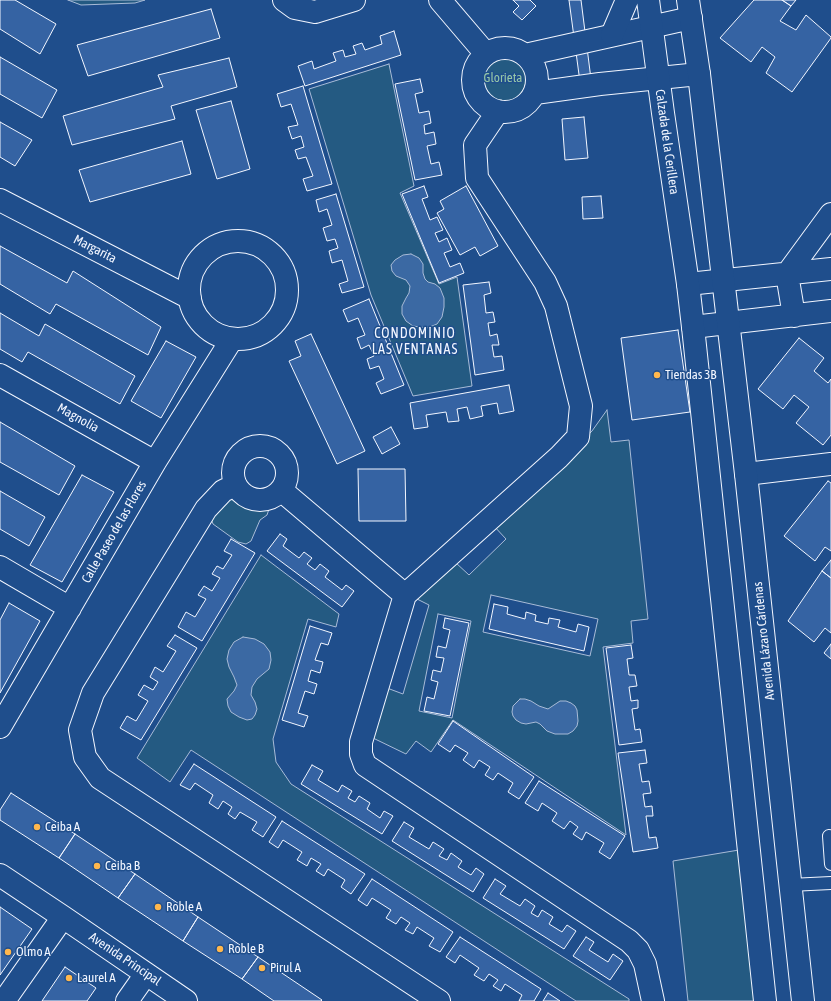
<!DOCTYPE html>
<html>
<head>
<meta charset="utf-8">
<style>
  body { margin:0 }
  canvas { display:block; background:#1f4e8c }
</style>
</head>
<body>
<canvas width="831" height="1001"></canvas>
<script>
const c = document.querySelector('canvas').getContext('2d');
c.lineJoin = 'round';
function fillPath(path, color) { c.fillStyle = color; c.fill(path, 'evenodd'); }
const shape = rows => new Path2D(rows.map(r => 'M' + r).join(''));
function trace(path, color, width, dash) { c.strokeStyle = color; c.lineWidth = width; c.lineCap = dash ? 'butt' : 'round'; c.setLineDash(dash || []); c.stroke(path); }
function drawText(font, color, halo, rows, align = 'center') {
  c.font = font + ' "Asap Condensed",sans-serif'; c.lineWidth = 3; c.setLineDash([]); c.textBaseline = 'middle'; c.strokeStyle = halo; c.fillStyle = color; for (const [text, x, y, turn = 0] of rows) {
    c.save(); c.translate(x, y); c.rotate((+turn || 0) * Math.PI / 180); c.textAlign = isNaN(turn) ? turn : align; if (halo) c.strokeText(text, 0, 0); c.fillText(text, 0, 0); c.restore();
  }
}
const green = shape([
  [68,0,145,0,135,3,81,5,68,0],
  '480 79a23 23 0 1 1 46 0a23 23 0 1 1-46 0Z',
  [389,64,414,186,400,193,439,284,457,277,472,386,413,396,371,295,309,89,389,64],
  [607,410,611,442,629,440,648,619,631,621,633,643,603,647,626,835,453,720,431,752,416,741,406,754,373,738,387,688,403,694,429,605,415,598,455,562,469,575,506,539,493,525,592,431,607,410],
  [491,595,598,619,590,656,483,632,491,595],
  [438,614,471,621,452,718,419,711,438,614],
  [226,498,235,498,249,505,260,508,269,509,267,515,260,520,251,541,246,544,238,542,213,524,211,519,226,498],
  [261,555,339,614,336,627,308,619,273,739,276,762,291,784,629,999,629,1001,576,1001,191,750,170,782,137,758,261,555],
  [739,850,755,1001,688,1001,673,861,739,850]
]);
fillPath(green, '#245a82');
trace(green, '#a8bbd7', 1);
const water = shape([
  [411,254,419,258,423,264,423,273,425,279,428,282,435,284,440,288,444,298,444,307,442,317,437,324,427,328,413,326,406,321,402,314,402,306,406,298,409,293,410,286,406,280,396,276,392,271,391,265,395,260,403,255,411,254],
  [243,637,255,639,264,644,270,652,271,660,269,669,257,679,252,687,251,695,255,702,257,709,255,715,252,719,247,720,239,717,231,712,228,706,227,699,234,691,237,685,234,677,229,667,227,659,229,650,234,642,243,637],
  [520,699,525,699,531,701,539,706,548,709,560,701,566,701,571,703,575,706,577,710,578,721,577,726,573,731,568,734,555,734,547,731,540,724,536,722,526,724,521,723,516,720,513,716,512,712,513,706,520,699]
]);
fillPath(water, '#3b69a3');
trace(water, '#a8bbd7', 1);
const building = shape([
  [0,0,15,0,56,24,40,54,0,29,0,0],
  [513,0,530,0,536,6,522,20,513,12,519,6,513,0],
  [569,0,581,0,593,95,582,97,569,0],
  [754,0,782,0,791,6,780,21,796,30,806,15,831,37,831,38,792,92,766,73,775,57,762,47,751,62,720,38,754,0],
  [782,0,796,0,791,6,782,0],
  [211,9,220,38,88,76,77,45,211,9],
  [394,31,401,55,305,86,298,66,312,61,314,69,336,61,333,53,343,50,345,57,356,54,353,46,362,43,365,50,382,44,380,36,394,31],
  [0,57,57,90,42,118,0,94,0,57],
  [229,58,237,87,171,106,175,119,72,145,63,116,163,87,158,75,229,58],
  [420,79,423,92,415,94,419,113,429,111,431,123,424,125,425,134,434,132,436,144,427,146,431,164,439,162,442,175,415,180,395,84,420,79],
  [303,86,332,184,307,191,303,179,313,176,306,157,298,159,295,150,304,147,301,136,292,139,288,127,298,125,291,104,281,107,277,94,303,86],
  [231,101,250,169,217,179,196,110,231,101],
  [584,117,588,158,565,160,562,119,584,117],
  [0,122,32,140,15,166,0,157,0,122],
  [182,141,191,174,90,202,79,170,182,141],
  [424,186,428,197,422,199,430,220,437,217,443,230,435,233,439,242,447,238,452,250,444,253,450,267,460,263,464,273,439,283,402,194,424,186],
  [466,186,498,246,480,256,475,247,460,255,437,213,444,209,440,201,466,186],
  [336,194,364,287,342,293,339,284,348,281,342,260,332,263,329,251,338,248,335,239,327,241,323,228,332,225,327,209,319,212,316,200,336,194],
  [601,196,603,218,583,219,582,197,601,196],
  [0,246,67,283,73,271,161,327,148,355,56,304,50,314,0,284,0,246],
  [489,282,491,293,484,295,486,313,493,312,495,322,488,323,490,336,497,334,499,345,492,345,494,357,502,356,504,370,475,375,463,285,489,282],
  [369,299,404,385,381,394,376,383,384,379,379,366,370,369,367,359,374,356,369,345,361,349,357,338,365,335,358,318,348,322,343,310,369,299],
  [0,313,39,336,45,324,135,376,120,404,28,352,22,362,0,349,0,313],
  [678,330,690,412,632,420,621,338,678,330],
  [311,334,365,451,337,464,289,361,301,356,295,341,311,334],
  [799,338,824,358,814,371,828,383,831,379,831,435,823,445,796,423,809,407,794,395,783,409,758,389,799,338],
  [166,341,196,357,161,418,131,401,166,341],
  [509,385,514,411,499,414,497,403,481,406,483,416,470,419,467,407,457,409,459,421,448,422,446,412,426,415,428,427,414,429,410,403,509,385],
  [0,422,75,466,59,495,0,462,0,422],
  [391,427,400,444,382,454,373,437,391,427],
  [358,469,405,469,406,521,359,521,358,469],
  [82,475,114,492,62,582,30,565,82,475],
  [828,481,831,483,831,551,825,547,815,561,784,536,828,481],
  [0,491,45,517,29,546,0,529,0,491],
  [280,534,287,539,283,546,299,558,304,552,312,558,307,564,315,570,320,564,329,571,325,577,342,590,346,585,354,591,342,607,267,551,280,534],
  [231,539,255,553,202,641,178,627,186,612,195,617,206,599,198,595,204,586,212,591,220,578,212,574,217,566,223,569,232,555,224,551,231,539],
  [831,560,831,578,822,571,831,560],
  [822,571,831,578,831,633,825,628,814,642,788,621,822,571],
  [9,603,40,621,0,693,0,620,9,603],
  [494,604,508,607,507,614,525,619,526,612,536,615,535,621,548,624,549,618,560,620,558,627,576,632,578,624,589,627,584,651,489,629,494,604],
  [445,618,469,623,450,716,424,711,427,697,434,699,438,682,431,680,433,670,441,672,444,658,436,657,438,646,446,648,450,630,443,628,445,618],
  [310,626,332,633,328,645,321,643,315,660,323,662,320,673,311,670,308,681,317,684,314,694,305,691,298,713,308,716,304,727,282,720,310,626],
  [175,635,197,648,141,740,120,728,127,716,136,721,148,701,138,695,144,685,153,690,158,682,150,677,155,667,163,672,176,651,167,646,175,635],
  [831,644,831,659,824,653,831,644],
  [631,645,633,658,627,659,629,675,635,675,637,686,629,687,631,701,638,700,638,708,632,709,635,730,640,729,642,742,619,745,606,648,631,645],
  [453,721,534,777,519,799,508,792,513,783,498,773,493,780,485,775,490,767,479,760,474,768,463,760,468,753,455,745,450,752,438,744,453,721],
  [645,750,647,763,639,764,642,782,649,781,651,793,643,794,645,807,652,806,653,816,646,816,649,838,656,837,658,848,633,852,618,753,645,750],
  [194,764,276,817,263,837,252,830,257,822,240,812,235,819,228,814,232,807,223,801,218,809,209,803,213,795,195,783,190,790,180,785,194,764],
  [312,765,323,771,318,780,338,792,342,785,352,791,348,798,355,802,359,796,370,803,367,809,380,818,384,811,393,816,382,834,301,784,312,765],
  [539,781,625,836,610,859,599,852,604,843,586,832,582,840,573,834,578,827,570,821,564,829,552,821,557,813,542,803,538,811,525,803,539,781],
  [11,793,75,834,59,858,0,820,0,810,11,793],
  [282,821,365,874,351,894,341,887,345,880,328,869,324,876,316,871,321,864,311,858,307,866,297,860,302,852,283,840,278,848,269,842,282,821],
  [404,822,414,828,409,837,429,849,433,842,444,849,439,856,447,860,451,853,462,861,458,867,471,875,476,868,484,874,473,892,392,841,404,822],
  [75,834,135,874,118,898,59,858,75,834],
  [135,874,198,917,183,941,118,898,135,874],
  [372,879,453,932,440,952,429,946,434,938,417,927,413,934,405,930,410,923,401,917,396,924,386,918,391,910,372,898,367,906,358,900,372,879],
  [495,879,506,886,500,894,520,906,525,899,535,906,531,913,538,917,542,910,553,917,549,924,562,932,567,925,576,931,564,949,483,898,495,879],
  [0,907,32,929,0,975,0,907],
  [198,917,258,957,242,979,183,941,198,917],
  [460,937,541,989,534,1001,519,1001,522,995,505,984,501,991,493,986,498,980,489,974,484,981,474,975,479,968,460,955,455,963,446,957,460,937],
  [586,937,594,942,589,950,608,962,613,954,623,961,610,980,573,956,586,937],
  [258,957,322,1000,321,1001,274,1001,242,979,258,957],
  [65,967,96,988,87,1001,42,1001,65,967],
  [548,993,560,1001,543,1001,548,993]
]);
fillPath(building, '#3563a3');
trace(building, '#f2f6ff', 1);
const lane = shape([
  [829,836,831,864],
  [790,885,831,883]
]);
const street = shape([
  [284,0,295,8,315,12,354,0],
  [440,0,486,54],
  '473 80a32 32 0 1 1 64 0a32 32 0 1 1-64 0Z',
  [525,55,691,18],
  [535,93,600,84,699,74],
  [498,111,475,145,477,178,545,282,556,306,581,406,578,437,559,457,405,595,361,742,361,754,365,765,629,941,638,950,645,964,653,1001],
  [0,200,190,298],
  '189 290a49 49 0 1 1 98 0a49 49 0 1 1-98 0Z',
  [688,284,831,269],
  [794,316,787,274,831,214],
  [693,327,831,311],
  [0,375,155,462],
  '233 473a27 27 0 1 1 54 0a27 27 0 1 1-54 0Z',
  [746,474,831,464],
  [235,485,223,491,206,509,93,693,80,730,85,757,100,778,439,1001],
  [281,490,405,595],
  [0,567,70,608],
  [0,727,155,462,232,339],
  [0,875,63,917,186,1001],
  [4,1001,63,917],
  [127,1001,146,974]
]);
const secondary = shape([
  [648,0,663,113,688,284,693,327,765,1001],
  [688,0,699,74,746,474,803,1001],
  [612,35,627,0]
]);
trace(lane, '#f2f6ff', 14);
trace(street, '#f2f6ff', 24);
trace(secondary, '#f2f6ff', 24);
trace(lane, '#1f4e8c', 12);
trace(street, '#1f4e8c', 22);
trace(secondary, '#1f4e8c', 22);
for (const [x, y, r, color] of [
  [657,375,4,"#ffb74d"],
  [37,827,4,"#ffb74d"],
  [97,866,4,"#ffb74d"],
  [158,907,4,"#ffb74d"],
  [220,949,4,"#ffb74d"],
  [8,952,4,"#ffb74d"],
  [262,968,4,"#ffb74d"],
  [69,978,4,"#ffb74d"]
]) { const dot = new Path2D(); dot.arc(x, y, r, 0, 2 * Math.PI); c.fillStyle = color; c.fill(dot); trace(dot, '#1f4e8c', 1.5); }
drawText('13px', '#97c8a6', '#1f4e8c', [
  ["Glorieta",503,78]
]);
drawText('13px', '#f2f6ff', '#1f4e8c', [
  ["Calzada de la Cerillera",667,142,82],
  ["Margarita",95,249,27],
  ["Magnolia",78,418,29],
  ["Calle Paseo de las Flores",114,532,-60],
  ["Avenida Lázaro Cárdenas",764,641,-96],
  ["Avenida Principal",125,959,34]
]);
drawText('13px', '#f2f6ff', '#1f4e8c', [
  ["Tiendas 3B",665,375],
  ["Ceiba A",45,827],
  ["Ceiba B",105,866],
  ["Roble A",166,907],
  ["Roble B",228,949],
  ["Olmo A",16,952],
  ["Pirul A",270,968],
  ["Laurel A",77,978]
], 'left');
c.letterSpacing = '1px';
drawText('14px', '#f2f6ff', '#1f4e8c', [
  ["CONDOMINIO",415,334],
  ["LAS VENTANAS",415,350]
]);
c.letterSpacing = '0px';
</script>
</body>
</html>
